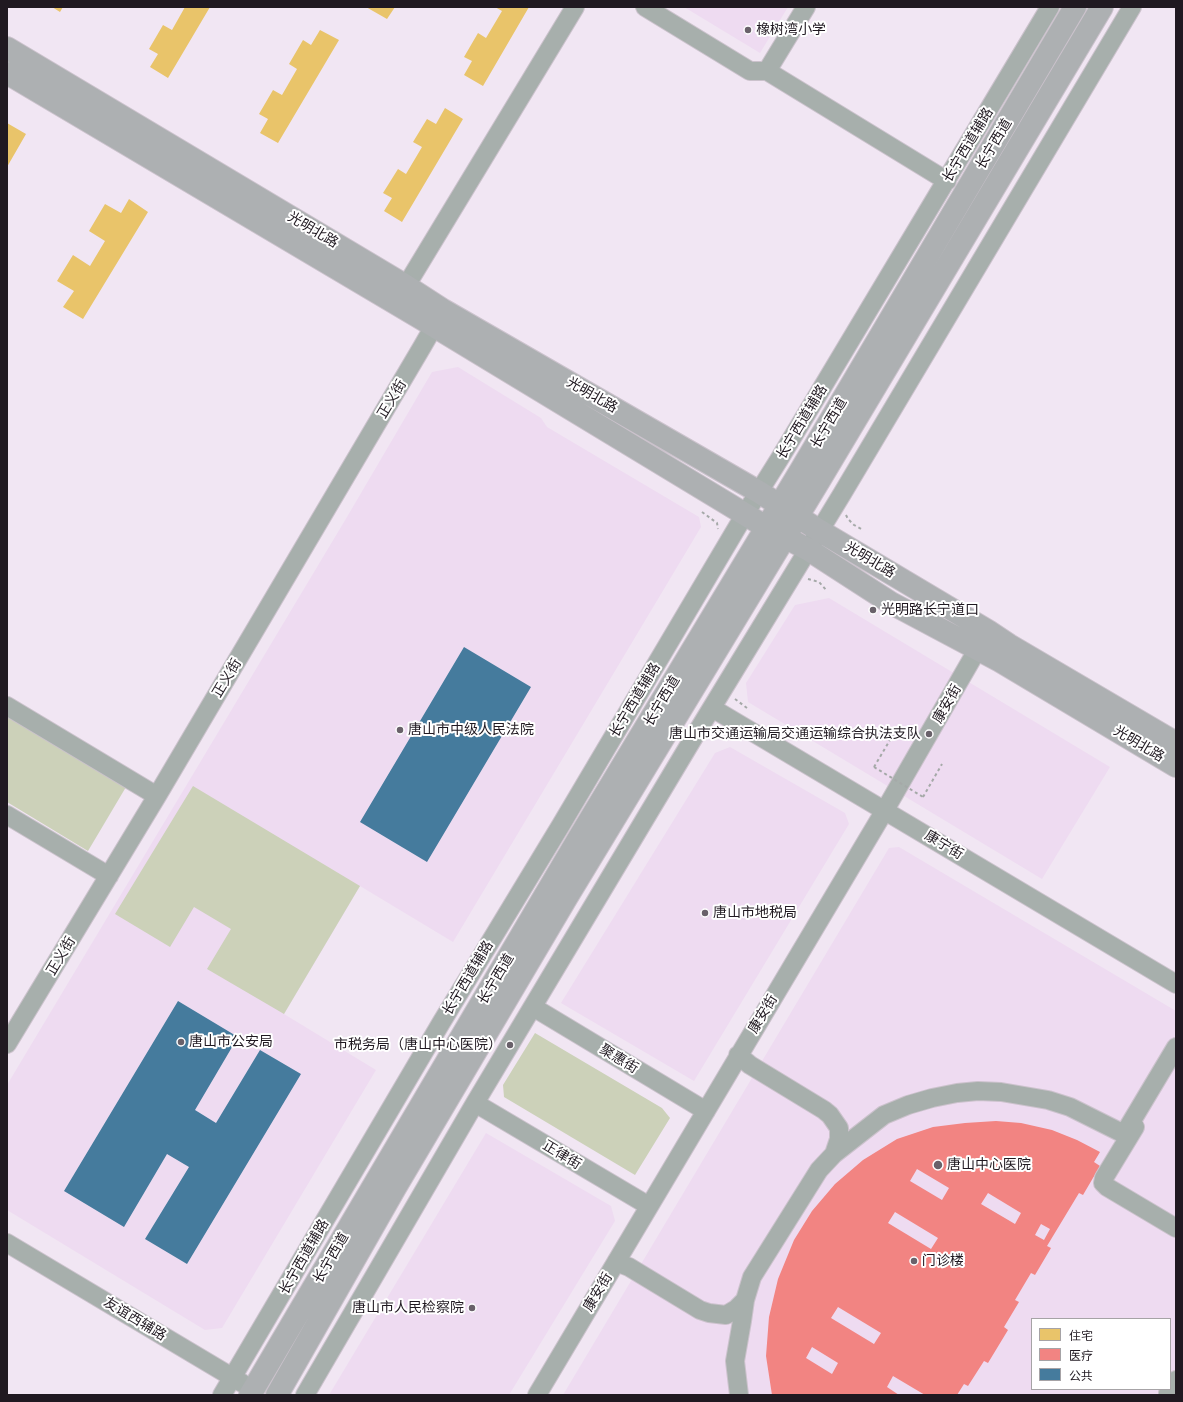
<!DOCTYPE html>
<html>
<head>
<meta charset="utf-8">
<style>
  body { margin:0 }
  #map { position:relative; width:1183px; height:1402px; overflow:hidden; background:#f1e6f3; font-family:Inter,"Noto Sans SC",sans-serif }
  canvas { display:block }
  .frame { position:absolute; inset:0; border:8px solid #201921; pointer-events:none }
  .legend { position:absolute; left:1031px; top:1318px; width:140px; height:72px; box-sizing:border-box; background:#fff; border:1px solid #a6a3a6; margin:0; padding:5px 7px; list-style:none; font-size:12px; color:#201921 }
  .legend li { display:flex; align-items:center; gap:8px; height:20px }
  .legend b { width:20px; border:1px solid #a6a3a6 }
</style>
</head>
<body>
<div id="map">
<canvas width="1183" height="1402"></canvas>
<div class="frame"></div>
<ul class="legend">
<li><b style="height:11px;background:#e9c46a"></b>住宅</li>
<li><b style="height:11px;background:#f28482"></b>医疗</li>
<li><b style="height:11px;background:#457b9d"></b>公共</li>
</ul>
</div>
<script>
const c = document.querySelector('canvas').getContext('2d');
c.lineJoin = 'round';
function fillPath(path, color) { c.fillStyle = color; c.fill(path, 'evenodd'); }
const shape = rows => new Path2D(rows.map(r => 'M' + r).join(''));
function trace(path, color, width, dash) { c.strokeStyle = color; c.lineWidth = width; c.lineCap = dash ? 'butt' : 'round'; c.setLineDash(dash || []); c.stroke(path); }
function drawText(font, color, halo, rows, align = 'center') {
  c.font = font + ' Inter,"Noto Sans SC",sans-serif'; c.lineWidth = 4; c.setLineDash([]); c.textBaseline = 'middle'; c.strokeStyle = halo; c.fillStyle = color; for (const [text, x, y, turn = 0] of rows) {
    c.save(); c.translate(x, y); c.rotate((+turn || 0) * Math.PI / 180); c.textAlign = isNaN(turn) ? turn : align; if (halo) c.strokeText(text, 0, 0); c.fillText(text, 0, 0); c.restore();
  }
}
fillPath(shape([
  [684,7,788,7,760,53],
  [458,367,541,418,547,427,699,517,701,527,453,942,360,886,284,1014,376,1070,222,1328,205,1330,7,1210,7,1085,347,517,432,372],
  [829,598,1110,767,1042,879,748,702,746,683,795,605],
  [730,747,845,813,849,824,694,1081,561,1003,715,753],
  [899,847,1176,1011,1176,1395,563,1395,889,848],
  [1032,1319,1170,1319,1170,1389,1032,1389],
  [486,1133,611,1206,615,1221,509,1395,329,1395]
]), '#eedbf1');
fillPath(shape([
  [7,716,126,787,88,851,7,802],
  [193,786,360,886,284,1014,207,969,231,929,194,907,170,947,115,914],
  [535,1033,662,1108,670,1118,635,1175,504,1097,503,1085]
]), '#ccd1b9');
fillPath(shape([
  [52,7,63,7,60,12],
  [185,7,210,7,168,78,150,67,158,54,149,49,163,25,172,30],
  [366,7,395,7,387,19],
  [495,7,529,7,483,86,464,75,472,61,464,57,478,33,486,38,502,11],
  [320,30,339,40,278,143,260,133,268,119,259,114,273,90,282,95,297,69,289,64,303,40,311,45],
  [445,108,463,119,402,222,384,211,392,198,383,193,398,169,406,174,422,147,413,142,427,119,436,124],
  [7,123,26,134,7,167],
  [129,199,148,212,83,319,63,307,74,291,57,281,73,255,90,266,105,241,89,231,105,204,121,213]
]), '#e9c46a');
fillPath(shape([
  [996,1121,1021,1123,1052,1130,1077,1140,1100,1152,1094,1162,1100,1166,1083,1195,1079,1193,1047,1246,1051,1248,1035,1275,1031,1273,1015,1300,1019,1302,1004,1327,1008,1330,988,1363,984,1361,968,1386,964,1384,957,1395,925,1395,893,1376,887,1387,899,1395,772,1395,766,1356,769,1317,778,1279,794,1240,812,1211,835,1184,863,1160,897,1139,933,1127,965,1123],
  [917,1169,949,1188,942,1200,910,1181],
  [988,1193,1021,1213,1015,1224,981,1204],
  [895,1212,938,1238,931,1249,888,1223],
  [1041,1224,1050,1229,1044,1240,1035,1235],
  [838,1307,881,1333,874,1344,831,1318],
  [812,1347,838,1363,832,1374,806,1358]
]), '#f28482');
fillPath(shape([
  [464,647,531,687,427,862,360,822],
  [178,1001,238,1037,195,1110,216,1123,260,1050,301,1074,187,1264,145,1239,189,1167,167,1154,124,1227,64,1191]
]), '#457b9d');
const minor = shape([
  [645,7,750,71,767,71,947,181],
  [767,71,806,7],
  [406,286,575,7],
  [7,706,157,796],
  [712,708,1176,984],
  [7,815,109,876],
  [533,1007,706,1111],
  [7,1044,157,796,422,347,441,314],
  [738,1055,750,1065,824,1110,830,1115,839,1128,839,1139,834,1154],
  [475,1103,649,1206],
  [1135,1127,1104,1178,1103,1183,1107,1187,1176,1228],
  [7,1243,242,1383],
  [616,1262,629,1267,700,1310,709,1313,726,1315,736,1309,745,1300],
  [222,1395,441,1023,561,825,745,514,780,458,1050,7],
  [305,1395,475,1103,697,732,842,494,1132,7],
  [537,1395,885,810,984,638],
  [739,1395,735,1361,742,1321,745,1300,752,1277,819,1170,834,1154,884,1115,908,1105,932,1098,957,1093,978,1091,1001,1092,1048,1100,1070,1107,1124,1134,1176,1047],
  [1172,1395,1168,1393,1176,1380]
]);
const major = shape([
  [7,48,406,286,443,310,759,492,820,531,988,631,1009,645,1176,743],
  [7,73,434,326,766,527,809,550,891,603,1000,661,1176,766],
  [250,1395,580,836,801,470,1075,7],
  [277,1395,395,1188,567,897,819,481,1102,7]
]);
trace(minor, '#cbc2cc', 20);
trace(major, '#cbc2cc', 24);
trace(shape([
  [702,512,717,523,718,529],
  [846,515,848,519,854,525,863,530],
  [808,579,819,582,827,591],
  [735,699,747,708],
  [713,732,728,740],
  [874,767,893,735],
  [923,797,942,764]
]), '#a5a9a8', 2, [3, 3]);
trace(minor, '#a7afac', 18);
trace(major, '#adb0b2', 22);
trace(shape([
  [874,767,923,797]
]), '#a5a9a8', 2, [3, 3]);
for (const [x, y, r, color] of [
  [748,30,4,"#69616a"],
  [873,610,4,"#69616a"],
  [400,730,4,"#69616a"],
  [929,734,4,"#69616a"],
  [705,913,4,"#69616a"],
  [181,1042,4,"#69616a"],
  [510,1045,4,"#69616a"],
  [938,1165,5,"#69616a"],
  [914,1261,4,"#69616a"],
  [472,1308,4,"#69616a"]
]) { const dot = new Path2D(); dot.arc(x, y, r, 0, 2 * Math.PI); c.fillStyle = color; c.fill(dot); trace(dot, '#fff', 1.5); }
drawText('14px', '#201921', '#fff', [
  ["橡树湾小学",756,30],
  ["光明路长宁道口",881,610],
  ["唐山市中级人民法院",408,730],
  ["唐山市交通运输局交通运输综合执法支队",921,734,"right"],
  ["唐山市地税局",713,913],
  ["唐山市公安局",189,1042],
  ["市税务局（唐山中心医院）",502,1045,"right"],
  ["唐山中心医院",947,1165],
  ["门诊楼",922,1261],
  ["唐山市人民检察院",464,1308,"right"]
], 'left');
drawText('14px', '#201921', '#fff', [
  ["长宁西道",994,144,-59],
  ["长宁西道辅路",968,145,-59],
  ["光明北路",313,230,31],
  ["光明北路",592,395,30],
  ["正义街",392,399,-59],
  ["长宁西道辅路",802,422,-59],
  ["长宁西道",829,423,-59],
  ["光明北路",870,560,31],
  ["正义街",227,678,-59],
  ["长宁西道辅路",635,700,-59],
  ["长宁西道",662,701,-59],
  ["康安街",947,704,-60],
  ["光明北路",1139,744,31],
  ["康宁街",944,845,31],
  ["正义街",61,956,-59],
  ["长宁西道辅路",468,978,-59],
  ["长宁西道",496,979,-59],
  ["康安街",763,1014,-59],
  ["聚惠街",619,1059,31],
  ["正律街",562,1155,31],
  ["长宁西道辅路",304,1257,-60],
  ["长宁西道",331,1258,-60],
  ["康安街",598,1292,-59],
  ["友谊西辅路",135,1319,31]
]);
</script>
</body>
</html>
